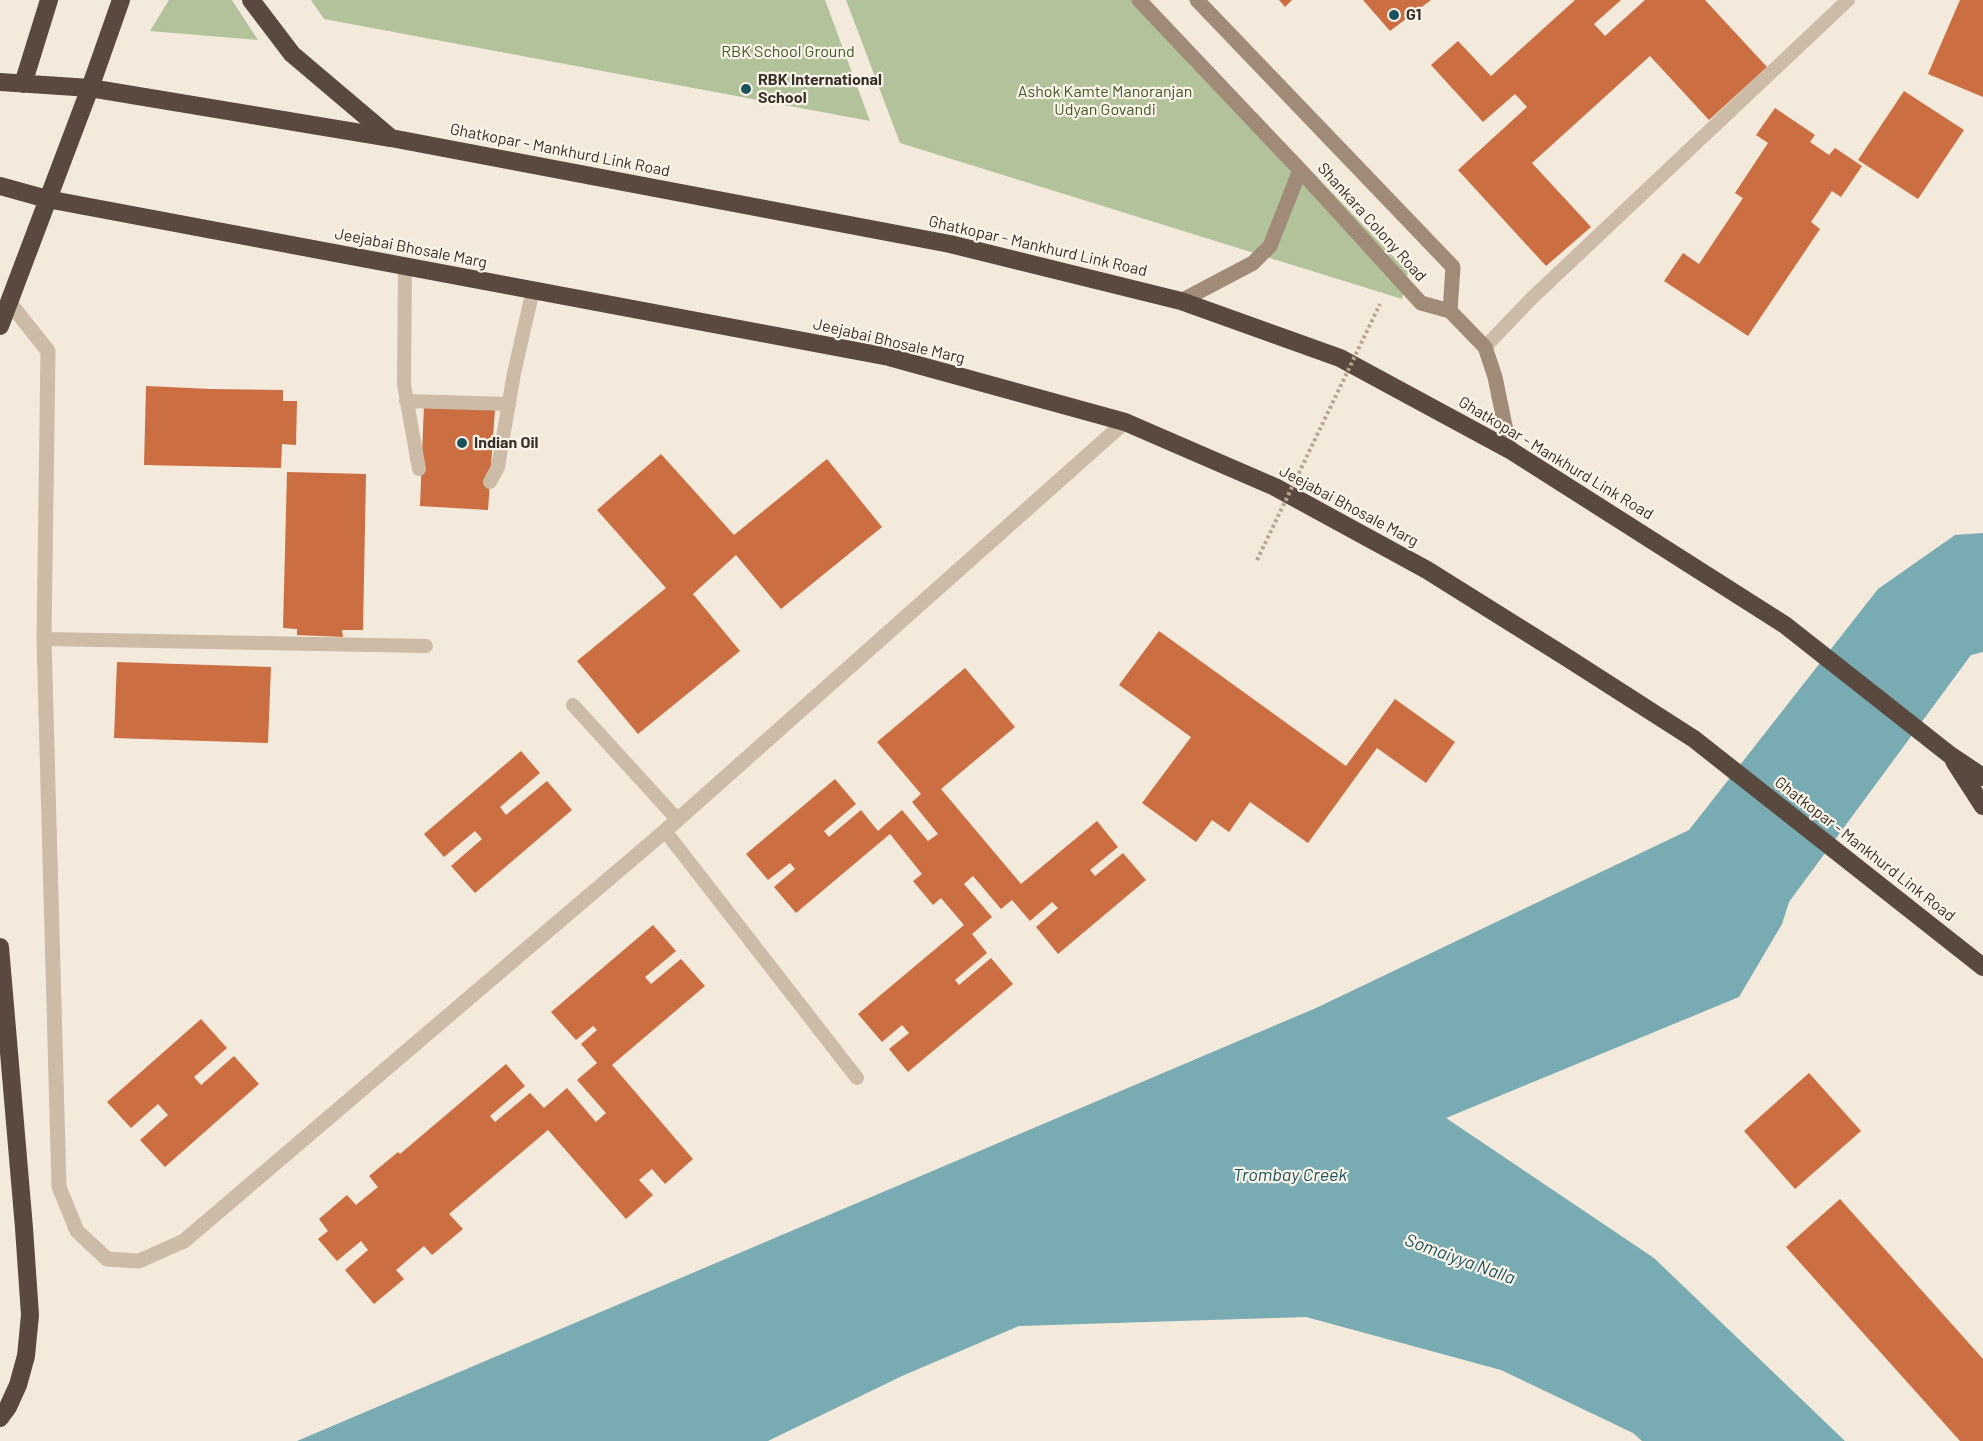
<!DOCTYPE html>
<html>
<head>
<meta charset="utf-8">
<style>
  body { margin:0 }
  canvas { display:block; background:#f3eadc }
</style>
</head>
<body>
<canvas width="1983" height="1441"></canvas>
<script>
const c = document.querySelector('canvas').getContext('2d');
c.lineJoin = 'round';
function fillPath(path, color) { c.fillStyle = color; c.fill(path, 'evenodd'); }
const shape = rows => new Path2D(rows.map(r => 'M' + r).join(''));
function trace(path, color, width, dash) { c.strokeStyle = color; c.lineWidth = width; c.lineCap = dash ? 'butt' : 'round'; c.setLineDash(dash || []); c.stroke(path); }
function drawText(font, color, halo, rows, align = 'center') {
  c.font = font + ' Barlow,sans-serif'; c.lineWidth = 4.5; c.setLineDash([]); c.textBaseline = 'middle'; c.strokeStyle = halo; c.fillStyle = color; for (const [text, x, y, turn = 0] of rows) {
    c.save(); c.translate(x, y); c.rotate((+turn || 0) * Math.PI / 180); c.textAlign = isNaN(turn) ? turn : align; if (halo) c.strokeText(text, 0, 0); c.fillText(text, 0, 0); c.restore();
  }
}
fillPath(shape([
  [169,0,232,0,258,40,150,31],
  [311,0,825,0,870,121,324,19],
  [846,0,1148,0,1408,272,1402,299,900,143]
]), '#b2c39b');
fillPath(shape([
  [1983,533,1983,652,1971,655,1789,902,1782,924,1739,997,1446,1118,1654,1258,1845,1441,1642,1441,1633,1433,1501,1370,1306,1317,1019,1326,902,1376,768,1441,297,1441,1316,1008,1689,830,1878,589,1955,535]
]), '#79abb2');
fillPath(shape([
  [1279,0,1292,0,1285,7],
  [1363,0,1431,0,1390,31],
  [1575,0,1621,0,1594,24,1605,36,1645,0,1705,0,1767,67,1709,120,1650,56,1532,163,1591,227,1546,266,1458,170,1527,107,1515,94,1483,122,1431,65,1458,41,1491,76],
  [1960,0,1983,0,1983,97,1928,74],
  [1904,91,1964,130,1918,199,1858,160],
  [1775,108,1815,135,1810,142,1829,155,1835,148,1862,166,1841,197,1832,191,1811,222,1820,229,1748,336,1664,281,1683,253,1699,264,1743,198,1735,193,1768,143,1756,135],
  [146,386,211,389,283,390,283,401,297,401,296,445,282,444,281,468,144,465],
  [424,404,495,409,488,510,420,506],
  [661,454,734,535,827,459,882,527,781,609,736,555,693,594,740,651,638,734,577,661,666,588,597,510],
  [287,472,366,474,363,630,342,630,343,637,297,635,297,629,283,628],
  [1159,631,1346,766,1395,699,1455,742,1426,783,1377,748,1308,843,1250,802,1229,832,1212,820,1196,842,1142,803,1191,737,1119,685],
  [117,662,271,667,268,743,114,738],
  [965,668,1015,727,941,789,1021,884,1097,821,1118,847,1090,870,1095,876,1123,853,1146,880,1058,954,1036,927,1058,908,1052,902,1030,921,1012,900,1001,909,973,876,964,884,992,917,972,934,987,953,955,980,959,985,991,958,1013,984,908,1072,889,1049,909,1033,902,1025,882,1042,858,1014,964,925,941,898,933,905,913,881,922,874,890,834,796,913,774,887,795,869,790,863,768,880,746,854,835,779,856,804,824,831,829,837,861,810,878,831,902,810,928,841,938,834,912,802,921,794,877,742],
  [521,751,540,773,500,807,506,815,547,781,572,810,475,893,451,866,482,839,475,831,444,857,424,834],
  [653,925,676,951,645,977,651,984,681,959,705,986,612,1065,693,1159,665,1184,652,1169,639,1180,653,1195,626,1219,548,1130,449,1214,463,1229,432,1255,424,1246,396,1270,404,1279,374,1304,345,1270,368,1250,361,1241,337,1261,318,1239,328,1231,319,1219,347,1195,356,1205,378,1187,369,1176,398,1152,400,1154,506,1064,525,1086,490,1116,495,1122,530,1093,544,1108,567,1088,596,1122,606,1113,577,1080,597,1063,581,1044,597,1030,593,1026,576,1040,551,1012],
  [201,1019,227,1048,194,1077,201,1085,234,1056,259,1084,165,1167,140,1140,168,1115,158,1104,131,1128,107,1102],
  [1809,1073,1861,1131,1795,1189,1744,1131],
  [1840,1199,1983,1359,1983,1441,1960,1441,1786,1247]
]), '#cb6e42');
trace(shape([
  [405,267,404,385,419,469],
  [1485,347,1532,298,1848,0],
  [406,401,509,404],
  [490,482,498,467,514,373,533,290],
  [44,639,426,646],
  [573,705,677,819],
  [665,831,857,1078]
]), '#ccbba7', 14);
trace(shape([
  [9,302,48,351,44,639,59,1187,77,1231,107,1259,139,1261,184,1241,665,831,1125,422]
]), '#ccbba7', 15);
trace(shape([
  [1139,0,1300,170,1421,303,1450,311],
  [1197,0,1453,267,1450,311],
  [1181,301,1253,263,1270,246,1300,170],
  [1450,311,1485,347,1495,377,1510,450]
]), '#a08a78', 15);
trace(shape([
  [251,0,292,54,390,137],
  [0,82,90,88,391,138,950,244,1181,301,1340,358,1510,450,1785,625,1950,755,1983,777],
  [23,84,49,0],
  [0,186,47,199,889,357,1125,422,1275,487,1427,570,1566,657,1694,739,1983,967],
  [0,326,90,88,121,0],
  [1954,761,1983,806],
  [0,947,24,1228,30,1315,26,1356,18,1385,8,1407,0,1418]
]), '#59493f', 18);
trace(shape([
  [1257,560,1380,304]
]), '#b8a591', 4, [3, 3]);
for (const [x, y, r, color] of [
  [1394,15,6,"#1b525c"],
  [746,89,6,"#1b525c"],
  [462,443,6,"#1b525c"]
]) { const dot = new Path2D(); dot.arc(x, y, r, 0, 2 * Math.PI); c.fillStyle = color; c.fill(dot); trace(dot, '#faf4e9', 2); }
drawText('bold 16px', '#382e28', '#faf4e9', [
  ["G1",1406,15],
  ["RBK International",758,80],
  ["School",758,98],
  ["Indian Oil",474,443]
], 'left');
drawText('16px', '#43582a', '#faf4e9', [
  ["RBK School Ground",788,52],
  ["Ashok Kamte Manoranjan",1105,92],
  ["Udyan Govandi",1105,110]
]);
drawText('16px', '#382e28', '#faf4e9', [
  ["Ghatkopar - Mankhurd Link Road",560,150,11],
  ["Shankara Colony Road",1372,222,48],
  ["Ghatkopar - Mankhurd Link Road",1038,246,13],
  ["Jeejabai Bhosale Marg",411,248,11],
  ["Jeejabai Bhosale Marg",889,341,13],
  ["Ghatkopar - Mankhurd Link Road",1556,458,31],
  ["Jeejabai Bhosale Marg",1349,506,28],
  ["Ghatkopar - Mankhurd Link Road",1865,849,38]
]);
drawText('italic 18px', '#1b525c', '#faf4e9', [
  ["Trombay Creek",1290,1175],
  ["Somaiyya Nalla",1460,1259,20]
]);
</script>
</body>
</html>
